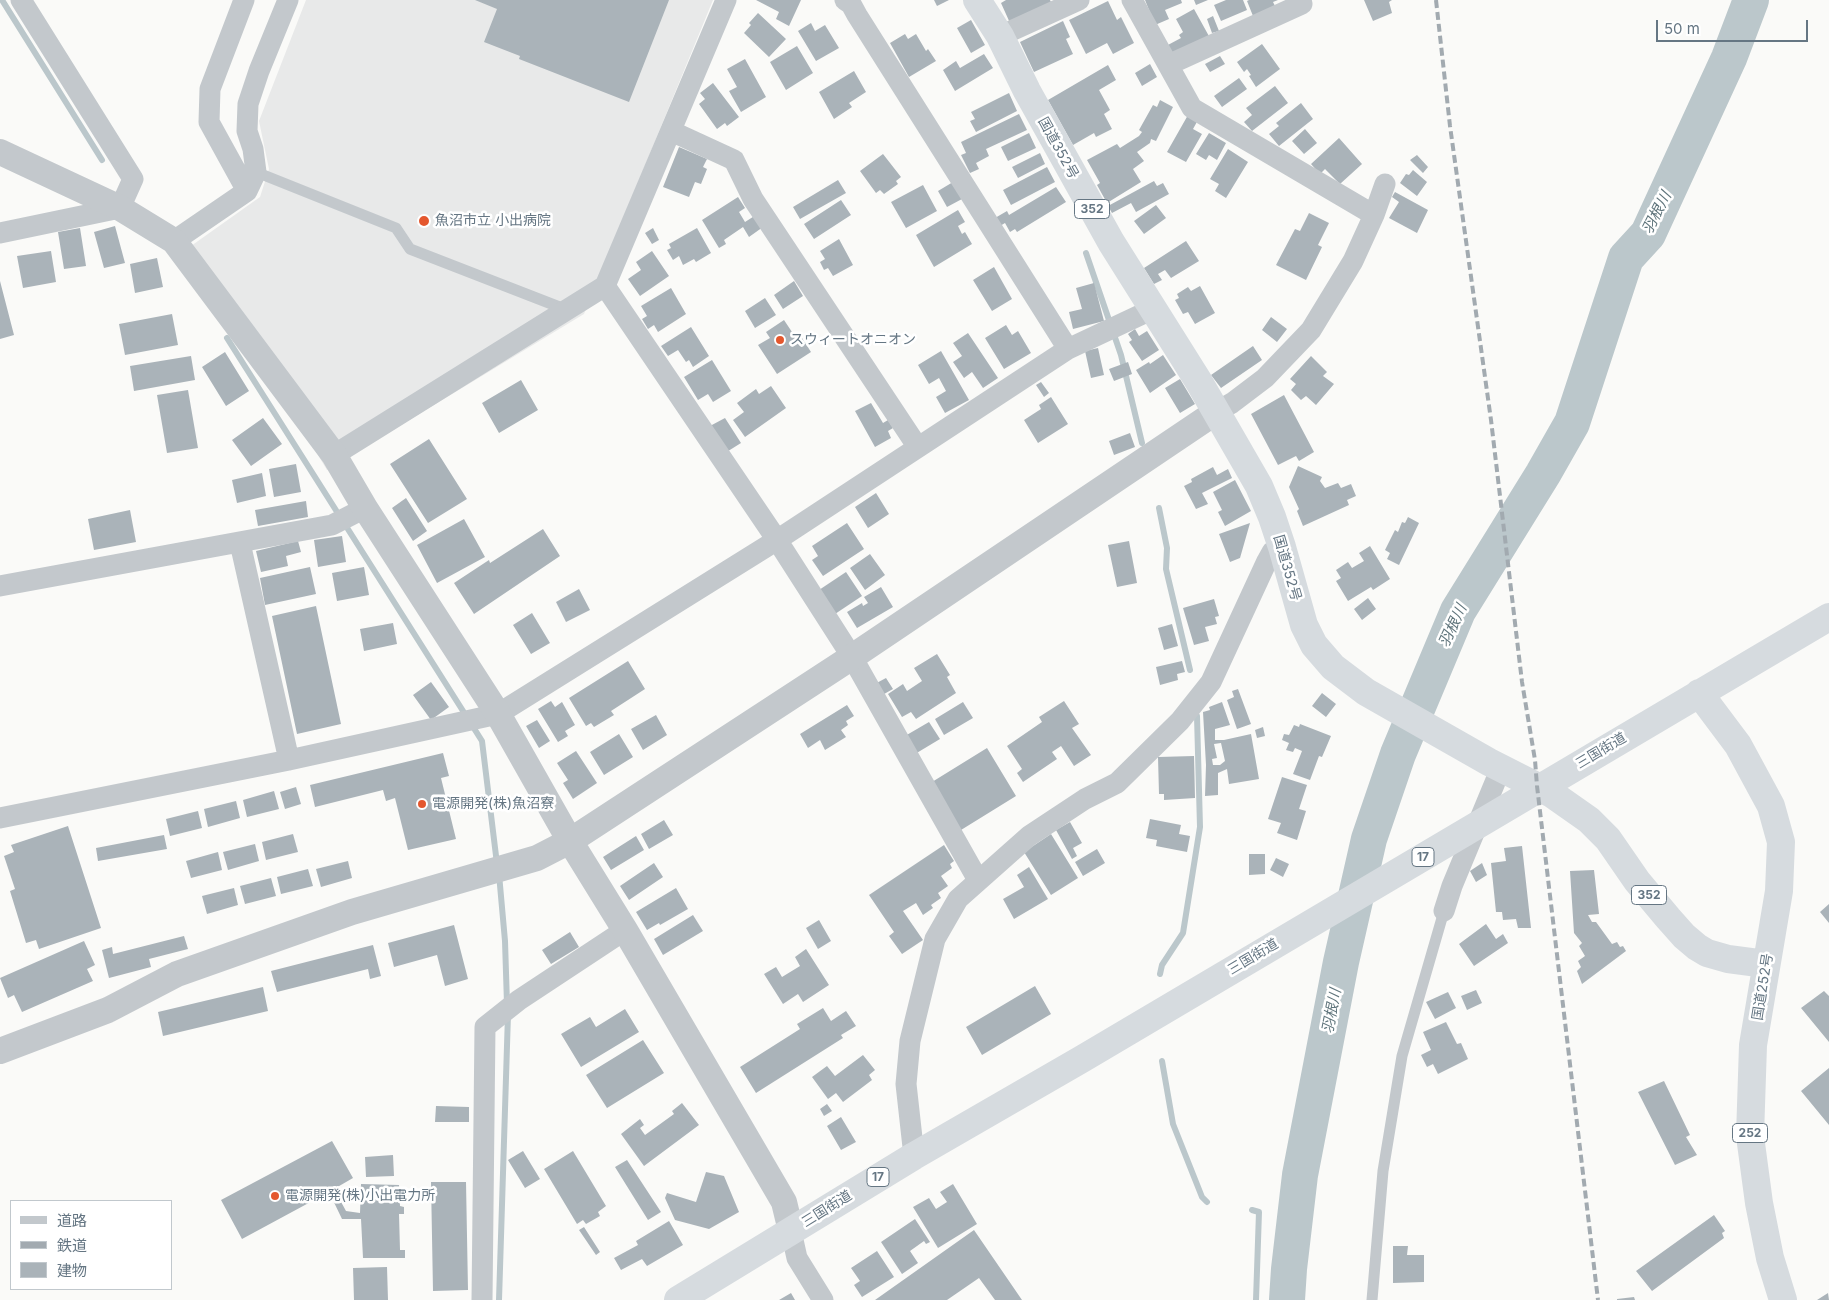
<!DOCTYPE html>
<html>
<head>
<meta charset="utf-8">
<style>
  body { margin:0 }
  #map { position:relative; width:1829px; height:1300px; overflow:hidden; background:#fafaf8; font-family:Inter,"Noto Sans JP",sans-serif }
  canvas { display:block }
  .legend { position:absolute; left:10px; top:1200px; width:162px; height:90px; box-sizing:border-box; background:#fff; border:1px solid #c1c8cd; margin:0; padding:6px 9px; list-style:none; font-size:15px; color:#657683 }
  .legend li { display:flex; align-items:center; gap:10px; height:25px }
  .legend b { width:25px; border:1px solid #c1c8cd }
  .scale { position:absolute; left:1656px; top:20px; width:152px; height:22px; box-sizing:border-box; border:2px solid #657683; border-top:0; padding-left:6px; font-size:15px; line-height:18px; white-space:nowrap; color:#657683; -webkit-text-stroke:4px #fff; paint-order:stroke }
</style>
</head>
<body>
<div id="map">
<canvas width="1829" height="1300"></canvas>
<ul class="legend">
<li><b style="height:6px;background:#c3c8cc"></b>道路</li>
<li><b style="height:6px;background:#a2aab0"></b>鉄道</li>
<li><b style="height:14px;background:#aab3b9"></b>建物</li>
</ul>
<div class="scale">50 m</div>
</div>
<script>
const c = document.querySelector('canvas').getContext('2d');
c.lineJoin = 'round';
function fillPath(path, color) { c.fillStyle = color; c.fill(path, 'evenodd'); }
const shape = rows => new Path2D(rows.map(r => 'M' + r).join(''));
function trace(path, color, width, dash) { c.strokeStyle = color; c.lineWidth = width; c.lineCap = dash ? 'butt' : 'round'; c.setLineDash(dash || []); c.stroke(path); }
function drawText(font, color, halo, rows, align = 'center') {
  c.font = font + ' Inter,"Noto Sans JP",sans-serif'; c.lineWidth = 5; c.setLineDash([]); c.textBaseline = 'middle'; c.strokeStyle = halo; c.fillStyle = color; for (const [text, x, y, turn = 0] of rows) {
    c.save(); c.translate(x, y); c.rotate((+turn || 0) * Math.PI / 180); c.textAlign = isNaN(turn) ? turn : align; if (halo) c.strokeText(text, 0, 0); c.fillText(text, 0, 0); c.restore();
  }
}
fillPath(shape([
  [306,0,713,0,584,314,327,470,191,246,260,197,269,169,259,121]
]), '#e8e9e9');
trace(shape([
  [2,0,102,160],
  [1086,253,1121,355,1142,443],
  [227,338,482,741,497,864],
  [1159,508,1167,548,1166,569,1190,670],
  [499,874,505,941,507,1004],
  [1160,974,1162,965,1183,933,1200,827,1197,716],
  [1162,1061,1173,1124,1202,1197,1207,1202],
  [1252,1210,1259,1212,1256,1300],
  [499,1300,508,1014]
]), '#bbc7cb', 6);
trace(shape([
  [1287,1300,1289,1269,1300,1175,1341,962,1369,839,1398,754,1458,611,1543,474,1572,423,1626,258,1648,234,1729,58,1751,0]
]), '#bbc7cb', 36);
fillPath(shape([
  [475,0,669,0,629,102,519,59,520,56,484,42,497,9],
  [756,0,801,0,789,26,776,19,779,12],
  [934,0,949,0,937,6],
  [1006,0,1050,0,1051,2,1010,23,1001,3],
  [1145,0,1181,0,1182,3,1165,10,1169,19,1155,25],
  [1194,0,1208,0,1196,5],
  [1226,0,1243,0,1247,10,1221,21,1214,5],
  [1249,0,1278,0,1273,2,1275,6,1253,16,1247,1],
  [1364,0,1392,0,1389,2,1392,13,1373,21],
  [1108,1,1117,20,1121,17,1134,43,1113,54,1107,43,1086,54,1069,20],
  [1194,9,1210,38,1171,54,1166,46,1181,38,1179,35,1183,32,1176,19],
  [758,13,786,39,769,57,744,33,751,25,749,23],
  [1213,16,1219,31,1212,33,1207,19],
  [971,20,985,45,971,53,957,28],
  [1063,21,1070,37,1066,39,1073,54,1034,72,1020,42],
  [811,23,815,31,825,25,839,48,816,61,798,31],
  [905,34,908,39,916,34,926,51,928,49,936,61,909,77,890,43],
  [1262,44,1280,69,1256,87,1249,76,1251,75,1247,69,1244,72,1237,62],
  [797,46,813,73,786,90,770,62],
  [984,54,993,68,955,91,943,70,956,61,960,68],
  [1220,56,1225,64,1210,72,1205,64],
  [745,59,766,97,741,112,729,91,737,87,727,69],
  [1150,64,1157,77,1142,86,1135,73],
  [1108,65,1116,80,1099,90,1110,110,1104,114,1112,129,1096,137,1094,133,1073,145,1048,100],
  [854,71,866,92,849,103,852,107,834,119,819,92],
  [1239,78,1247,89,1222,107,1214,96],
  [713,83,739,117,727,126,725,123,717,129,699,104,705,99,700,93],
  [1275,86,1288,103,1252,131,1244,122,1252,115,1246,108],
  [1009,93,1017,111,976,132,970,121,975,119,971,112],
  [1160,100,1173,107,1156,141,1151,139,1150,143,1137,152,1144,161,1133,169,1141,182,1107,203,1097,185,1100,183,1087,160,1117,144,1120,148,1139,136,1142,132,1139,130,1153,105,1157,107],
  [1301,103,1313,119,1279,146,1269,134,1279,126,1276,123],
  [1019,114,1027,130,986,149,989,156,976,163,979,169,970,173,961,155,966,153,961,142],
  [1188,115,1198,120,1193,129,1202,134,1186,162,1167,152],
  [1305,129,1317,143,1304,154,1292,141],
  [1029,133,1036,148,1008,161,1001,147],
  [1209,133,1226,143,1217,160,1209,155,1206,160,1196,154],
  [1339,138,1362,164,1340,184,1325,169,1320,174,1311,164],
  [679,147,707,159,703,167,707,169,701,184,695,182,689,197,663,187],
  [1228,149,1248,162,1226,198,1215,191,1219,184,1210,179],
  [1040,153,1045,164,1018,178,1012,167],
  [883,154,901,177,896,181,898,184,884,194,880,190,876,193,860,171],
  [1417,155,1428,167,1423,173,1410,160],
  [1047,167,1055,182,1011,205,1003,190],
  [1413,170,1427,182,1417,196,1400,183,1406,174,1409,175],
  [838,180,846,193,800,219,793,207],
  [1154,181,1157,186,1163,183,1169,194,1136,212,1131,203,1112,213,1108,206],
  [953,182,962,199,947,207,938,191],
  [923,185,937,211,906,228,891,202],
  [1056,187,1066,202,1017,232,1015,229,1010,232,1005,223,1000,226,995,218,1007,211,1009,215],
  [1395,192,1428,210,1417,233,1389,218,1399,202,1392,197],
  [738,197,745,208,739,212,745,222,756,215,763,227,749,237,743,227,724,240,726,244,719,248,702,220],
  [841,200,851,215,814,239,804,224],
  [1156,205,1166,218,1144,234,1134,221],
  [958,210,965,222,958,226,962,234,965,232,972,244,934,267,916,235],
  [1309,213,1329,223,1318,245,1322,247,1306,280,1276,265,1295,229,1300,231],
  [115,226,125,263,104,268,94,232],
  [80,228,86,266,64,269,58,232],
  [653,228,659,240,652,244,645,233],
  [697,228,711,253,696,262,694,259,683,265,679,256,673,260,667,250,671,248,669,244],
  [839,239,853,265,833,276,828,268,824,270,820,262,825,259,820,251],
  [1186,241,1199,261,1171,278,1165,270,1158,274,1162,280,1154,284,1144,268],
  [51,251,56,282,23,288,17,256],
  [652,251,669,276,640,296,628,279,641,270,636,262],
  [157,258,163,287,135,293,130,264],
  [994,267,1012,299,992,311,973,280],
  [0,281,14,335,0,339],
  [794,281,803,296,783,309,774,295],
  [1094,283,1104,321,1073,329,1069,312,1082,309,1076,288],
  [1200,286,1215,313,1195,324,1188,312,1183,314,1175,300,1179,298,1177,294,1188,287,1191,291],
  [671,288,686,314,658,332,654,325,648,329,642,319,647,316,641,306],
  [765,298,776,315,755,328,745,311],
  [172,314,178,345,125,355,119,324],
  [1271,317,1287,329,1277,342,1262,330],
  [784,320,798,341,802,338,811,352,777,374,758,345,770,338,766,332],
  [1006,325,1012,335,1018,331,1031,353,1004,369,985,338],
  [691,327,709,356,693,367,689,360,686,362,678,350,668,356,661,346],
  [1135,329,1139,336,1147,331,1159,350,1142,361,1129,342,1132,340,1128,334],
  [968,333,998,378,983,388,972,372,964,378,953,362,962,356,953,343],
  [1253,346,1262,360,1221,388,1211,375],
  [1098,348,1104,375,1091,378,1085,351],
  [941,351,969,400,945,413,936,397,946,391,939,378,929,384,918,365],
  [225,352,249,391,226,406,202,367],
  [1163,355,1176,375,1150,393,1136,370,1149,362,1150,364],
  [191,356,195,380,134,391,130,366],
  [1311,356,1327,372,1323,376,1334,384,1316,405,1306,396,1301,400,1291,390,1296,384,1290,379],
  [712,360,731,391,713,402,708,394,698,400,684,377],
  [1128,362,1132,374,1114,381,1109,369],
  [1180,379,1195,404,1180,413,1165,388],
  [521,380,538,410,499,433,482,403],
  [1041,382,1049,393,1044,397,1036,385],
  [771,386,786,408,745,437,733,420,744,412,737,403,756,389,759,394],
  [188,390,198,448,167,453,157,395],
  [1284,395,1314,452,1299,461,1296,456,1278,465,1251,414],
  [1051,397,1068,424,1038,443,1024,420,1041,409,1039,405],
  [871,403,883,423,888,420,893,428,888,431,891,438,875,447,855,411],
  [263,418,282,444,251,466,232,440],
  [725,418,741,443,725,453,710,426],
  [1130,433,1135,447,1114,455,1109,441],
  [429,439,467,499,428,523,390,464],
  [296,464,301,492,274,497,269,469],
  [1298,466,1322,477,1320,481,1325,488,1338,483,1341,488,1351,484,1356,496,1347,500,1349,505,1303,526,1297,511,1299,509,1289,487],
  [1213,467,1217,475,1228,469,1232,478,1202,493,1208,504,1196,509,1184,486,1192,482,1191,479],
  [262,473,266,496,237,503,232,480],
  [1235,480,1251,511,1225,526,1218,512,1222,510,1213,492],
  [876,493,889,514,868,528,855,507],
  [406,498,427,531,413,541,392,508],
  [306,501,308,517,258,526,255,510],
  [130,510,136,542,94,550,88,519],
  [1408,517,1419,523,1399,565,1387,559,1390,553,1385,550,1395,530,1398,532,1402,522,1405,523],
  [464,519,485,557,437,583,417,545],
  [847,523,864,549,823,576,812,560,818,556,812,546],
  [1250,523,1240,558,1230,562,1219,534],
  [543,529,560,556,474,614,454,583,489,560,490,563],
  [342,536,346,562,318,567,314,540],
  [298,541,301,552,286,556,288,566,261,572,256,551],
  [1129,541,1137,583,1117,587,1108,545],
  [1370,546,1390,579,1373,590,1371,587,1348,601,1336,581,1341,578,1336,570,1348,562,1352,568,1364,561,1359,553],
  [870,554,885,575,865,590,850,568],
  [310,567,316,594,265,605,260,578],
  [364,567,369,595,337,601,332,573],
  [846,572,862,596,835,614,819,590],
  [881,587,893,607,857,628,847,612,862,603,863,606,868,603,864,597],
  [579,589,590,610,566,622,556,602],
  [1368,598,1376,609,1362,620,1354,609],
  [1214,599,1219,616,1215,617,1217,624,1205,627,1209,641,1194,645,1183,608],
  [316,606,341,724,297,734,272,616],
  [532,613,550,643,531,654,513,625],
  [393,623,397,644,364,651,360,629],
  [1172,624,1178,646,1164,650,1158,628],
  [937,654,950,675,947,677,956,693,916,719,911,712,902,717,888,694,903,684,907,691,922,681,914,668],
  [628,661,645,689,611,711,614,715,594,727,591,723,586,726,569,698],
  [1182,661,1185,672,1177,674,1178,680,1160,685,1156,667],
  [886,678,893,689,877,698,871,686],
  [431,682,449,707,431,720,413,695],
  [1238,689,1251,724,1237,729,1227,700,1234,697,1232,691],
  [1322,693,1336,704,1326,717,1312,706],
  [551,701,555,707,562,702,575,725,565,731,568,736,558,742,538,709],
  [1064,701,1079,724,1072,728,1091,755,1074,766,1061,746,1052,752,1057,759,1023,782,1017,773,1022,769,1007,746,1042,722,1039,717],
  [963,702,973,718,944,735,935,719],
  [1222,702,1230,725,1215,729,1215,740,1224,740,1251,734,1259,779,1229,784,1227,769,1218,773,1218,795,1205,796,1206,765,1203,712,1210,710,1209,707],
  [1221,743,1225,761,1220,765,1213,765,1212,759,1217,758,1214,744],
  [847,705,854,716,846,721,848,725,841,730,846,737,825,750,820,740,808,748,800,734],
  [656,715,667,735,643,750,631,729],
  [537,720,550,741,539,748,526,726],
  [929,722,940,739,915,754,905,736],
  [1300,724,1331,736,1322,757,1319,756,1310,780,1293,774,1302,751,1295,748,1293,752,1286,750,1289,743,1282,740,1284,734,1289,735,1294,725,1299,727],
  [1263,727,1265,736,1257,738,1255,730],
  [619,734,633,757,604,775,590,752],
  [987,748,1016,796,961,830,932,782],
  [576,751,597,783,573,799,563,783,568,780,557,763],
  [443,753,449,776,441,778,456,839,408,850,395,798,386,801,383,790,315,807,310,785],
  [1194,756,1195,798,1164,800,1164,794,1159,794,1158,757],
  [1282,777,1307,785,1299,809,1306,811,1297,840,1277,833,1281,823,1268,819],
  [296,787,301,804,285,809,280,792],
  [274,791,279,809,247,817,243,800],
  [236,801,240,818,208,827,204,809],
  [198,811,202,828,170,836,166,819],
  [1150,819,1181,825,1179,834,1190,836,1187,852,1156,846,1157,840,1146,838],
  [664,820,673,835,649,849,641,834],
  [1070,822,1082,843,1073,848,1077,856,1072,859,1056,830],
  [68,826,101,928,39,949,36,940,26,943,10,891,15,889,4,856,14,852,11,845],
  [293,834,298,852,266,860,262,842],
  [1051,834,1078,878,1051,895,1024,852],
  [164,835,167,849,98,861,96,848],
  [636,836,644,850,611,870,603,857],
  [255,844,259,861,228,870,223,852],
  [944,845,954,861,950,864,952,868,941,876,948,886,938,893,941,898,931,905,933,908,923,915,916,903,903,911,923,940,902,954,889,936,894,932,869,895],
  [1522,846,1531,928,1518,928,1516,919,1503,920,1502,912,1496,912,1491,863,1506,861,1504,848],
  [1097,849,1105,863,1083,876,1075,862],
  [218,852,222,870,191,878,186,861],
  [1249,854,1265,854,1265,874,1249,875],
  [1276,858,1289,864,1283,877,1270,870],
  [348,861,352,878,321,887,316,869],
  [654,863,663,877,629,900,620,886],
  [1482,863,1487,875,1476,882,1470,871],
  [1029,867,1048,899,1014,919,1003,899,1024,887,1017,875],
  [308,869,313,886,281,894,277,877],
  [1594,870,1599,914,1588,915,1592,922,1596,922,1612,944,1617,942,1620,947,1623,946,1626,951,1582,984,1577,971,1581,967,1578,961,1585,956,1579,946,1582,943,1574,933,1570,871],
  [271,878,276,896,245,904,240,886],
  [234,888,238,905,207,914,202,896],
  [676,888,688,909,660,925,659,923,647,930,636,912],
  [1829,904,1829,923,1820,912],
  [693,915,703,931,663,955,654,939],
  [819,920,831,941,818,949,806,928],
  [1486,924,1496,939,1503,934,1508,943,1474,966,1459,944],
  [454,925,468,979,445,986,437,955,394,967,388,943],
  [570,932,579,947,551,964,542,950],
  [184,936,188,949,149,959,151,967,109,978,102,950,112,947,113,954],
  [84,941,95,965,87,969,93,981,22,1012,14,995,8,998,0,978],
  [373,945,381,976,370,979,368,969,277,992,271,971],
  [806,949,829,985,803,1002,798,994,783,1004,764,974,776,967,782,977,800,966,795,957],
  [1035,986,1051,1014,982,1055,966,1027],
  [263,987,268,1011,163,1036,158,1012],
  [1476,990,1482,1003,1467,1010,1461,996],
  [1824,991,1829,996,1829,1042,1801,1008],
  [1448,992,1456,1008,1435,1019,1426,1002],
  [823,1008,831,1021,846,1011,856,1026,841,1035,843,1038,756,1093,740,1067,800,1029,797,1024],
  [625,1009,639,1032,581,1067,561,1034,590,1017,596,1027],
  [1446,1022,1457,1044,1461,1043,1468,1059,1438,1074,1433,1064,1427,1067,1421,1055,1431,1050,1423,1032],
  [643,1040,664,1073,607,1108,586,1075],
  [863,1055,875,1070,869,1075,872,1080,843,1102,836,1093,828,1099,812,1077,827,1066,835,1076],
  [1829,1068,1829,1125,1801,1091],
  [1664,1081,1690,1135,1686,1137,1697,1155,1675,1165,1638,1092],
  [682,1103,699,1125,644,1166,621,1134,640,1119,644,1125,640,1128,645,1135,674,1114,672,1111],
  [827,1104,832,1111,824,1116,820,1109],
  [436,1106,469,1107,469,1122,435,1122],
  [841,1117,856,1142,841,1150,827,1126],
  [332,1141,353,1178,334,1189,346,1211,360,1213,361,1184,399,1185,400,1206,404,1207,404,1214,399,1214,400,1250,405,1250,405,1258,363,1258,361,1219,342,1219,329,1192,242,1239,221,1200],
  [523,1151,540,1179,525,1188,508,1160],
  [573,1151,606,1206,598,1212,600,1216,586,1224,583,1220,577,1224,544,1169],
  [393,1155,394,1176,366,1177,365,1157],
  [627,1160,661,1212,648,1220,615,1167],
  [706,1172,724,1176,739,1212,709,1229,675,1220,665,1198,667,1193,696,1202],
  [431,1182,466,1182,468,1290,433,1291],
  [953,1184,977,1224,938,1248,913,1207,929,1198,936,1209,947,1202,940,1192],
  [1714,1215,1725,1231,1722,1233,1724,1238,1652,1291,1636,1271],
  [915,1219,930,1242,926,1244,924,1241,910,1251,918,1263,902,1274,881,1242],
  [669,1221,683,1245,647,1266,642,1259,621,1270,614,1258,638,1245,636,1241],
  [584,1227,600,1252,596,1255,579,1230],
  [974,1230,1022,1300,995,1300,979,1278,947,1300,875,1300],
  [1393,1246,1408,1246,1407,1255,1424,1255,1424,1282,1393,1283],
  [877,1251,894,1277,862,1297,854,1285,860,1281,851,1268],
  [387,1267,388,1300,354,1300,353,1268],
  [791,1293,795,1300,779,1300],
  [1828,1293,1829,1300,1817,1300],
  [1634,1297,1635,1300,1617,1300,1617,1299]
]), '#aab3b9');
trace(shape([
  [256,172,396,228,410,249,562,308,568,305],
  [1372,1300,1383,1171,1402,1056,1444,911]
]), '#c3c8cc', 11);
trace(shape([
  [244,0,210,89,209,122,247,191],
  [845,0,851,4,857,15,1068,349],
  [1132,0,1192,108,1374,215],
  [1000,36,1079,0],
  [1168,65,1302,4,1301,0],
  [671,131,734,160,753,199,917,446],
  [0,233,120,208,133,179,21,0],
  [174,241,247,191,256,172,253,149,247,131,248,104,259,71,288,0],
  [605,286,777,540,852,657,978,880],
  [1216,412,1232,403,1265,378,1311,330,1353,261,1374,215,1385,184],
  [334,455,605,286,726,0],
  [240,543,289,760],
  [0,586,332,525,365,508],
  [0,818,289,760,498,714,777,540,1068,349,1153,309],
  [1444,911,1452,886,1501,768],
  [914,1156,906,1084,910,1041,935,939,958,899,1029,836,1085,799,1117,783,1180,721,1211,682,1267,561,1272,552,1282,547],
  [791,1231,797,1258,823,1300],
  [482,1300,485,1027,519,1000,625,930]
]), '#c3c8cc', 21);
trace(shape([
  [0,152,120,208,174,241,334,455,365,508,498,714,570,841,625,930,784,1202,791,1231],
  [0,1051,108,1010,177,974,352,912,537,858,570,841,852,657,1216,412]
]), '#c3c8cc', 26);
trace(shape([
  [977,0,1000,36,1027,91,1111,242,1199,382,1259,486,1272,517,1282,547,1304,625,1314,645,1333,667,1366,692,1489,762,1552,794,1589,820,1608,839,1637,881,1668,918,1684,936,1697,947,1707,953,1728,959,1766,964],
  [1699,693,1738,745,1771,806,1781,842,1779,891,1753,1045,1750,1136,1759,1203,1770,1258,1783,1300],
  [678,1300,914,1156,1082,1059,1829,617]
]), '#d6dbdf', 28);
trace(shape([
  [1436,0,1450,126,1491,420,1522,682,1535,760,1537,786,1598,1300]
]), '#a2aab0', 4, [8, 4]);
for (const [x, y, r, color] of [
  [424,221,6,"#e4572e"],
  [780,340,5,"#e4572e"],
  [422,804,5,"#e4572e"],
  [275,1196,5,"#e4572e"]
]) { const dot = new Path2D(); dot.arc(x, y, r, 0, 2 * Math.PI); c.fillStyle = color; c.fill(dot); trace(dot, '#fff', 2); }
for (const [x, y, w] of [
  [1092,209,35],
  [1423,857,22],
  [1649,895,35],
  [1750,1133,35],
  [878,1177,22]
]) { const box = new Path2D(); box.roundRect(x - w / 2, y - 9.5, w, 19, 4); c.fillStyle = '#fff'; c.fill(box); trace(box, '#657683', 1); }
drawText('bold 12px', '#657683', null, [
  ["352",1092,209],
  ["17",1423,857],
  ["352",1649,895],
  ["252",1750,1133],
  ["17",878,1177]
]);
drawText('14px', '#657683', '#fff', [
  ["国道352号",1058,148,61],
  ["国道352号",1287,568,74],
  ["三国街道",1601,751,-31],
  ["三国街道",1253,957,-31],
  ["国道252号",1763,987,-81],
  ["三国街道",827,1209,-32]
]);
drawText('14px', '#657683', '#fff', [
  ["魚沼市立 小出病院",435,221],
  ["スウィートオニオン",790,340],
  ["電源開発(株)魚沼寮",432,804],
  ["電源開発(株)小出電力所",285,1196]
], 'left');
drawText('italic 15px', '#60757c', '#fff', [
  ["羽根川",1657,213,-63],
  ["羽根川",1453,626,-65],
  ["羽根川",1332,1011,-79]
]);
</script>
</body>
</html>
